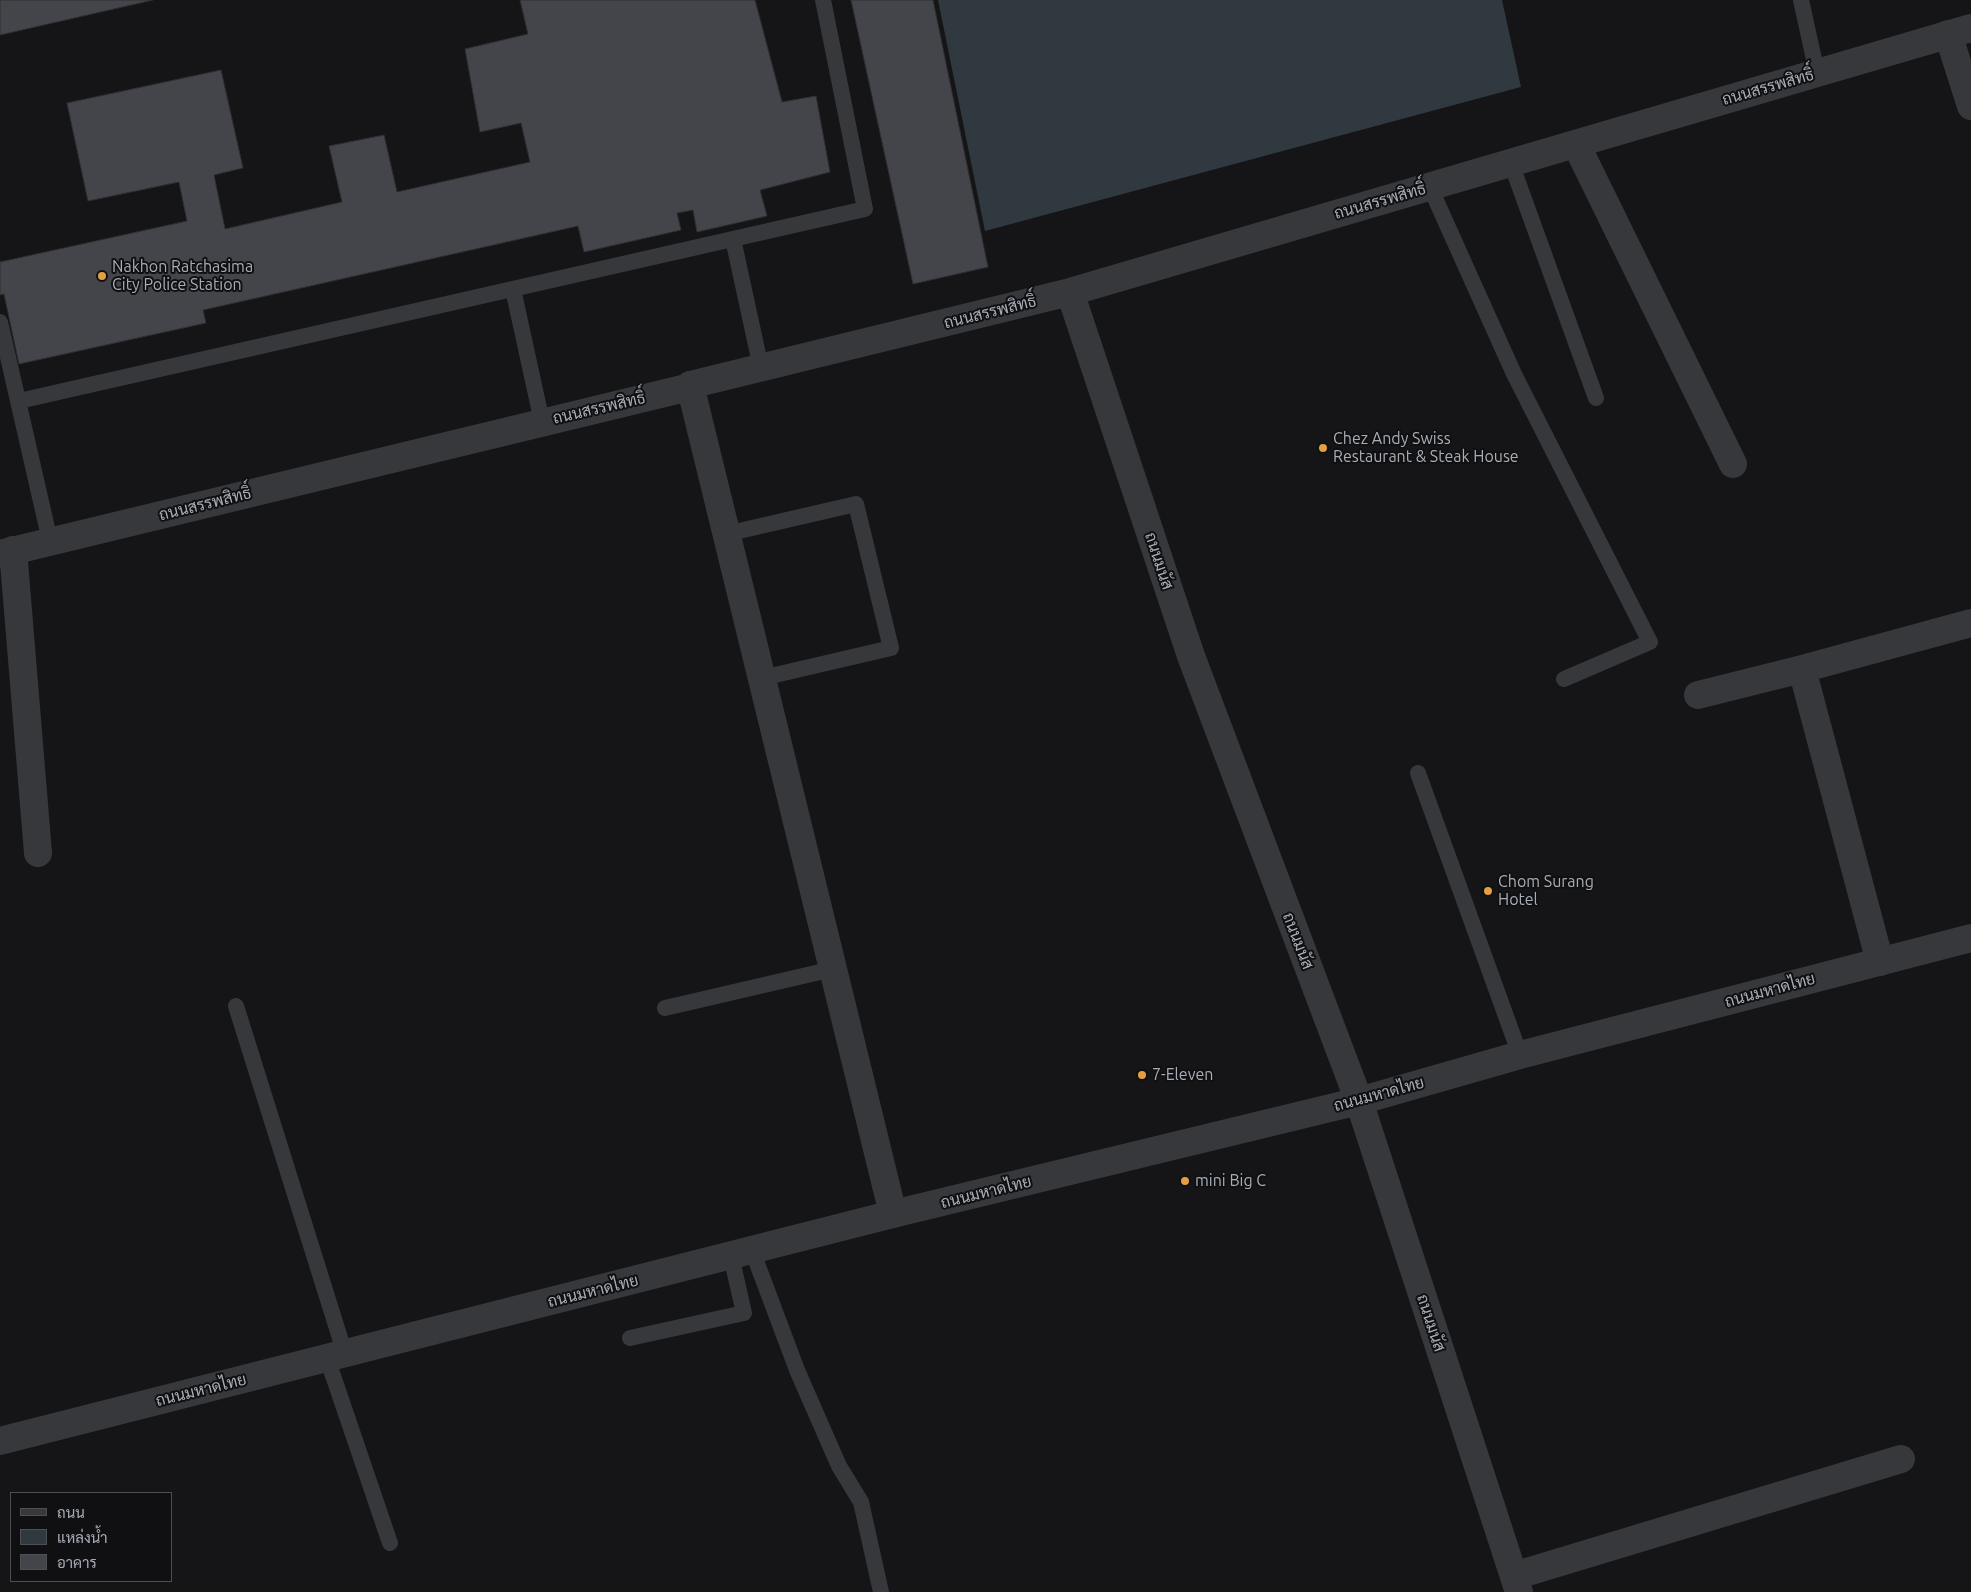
<!DOCTYPE html>
<html>
<head>
<meta charset="utf-8">
<style>
  body { margin:0 }
  #map { position:relative; width:1971px; height:1592px; overflow:hidden; background:#151517; font-family:Ubuntu,Sarabun,sans-serif }
  canvas { display:block }
  .legend { position:absolute; left:10px; top:1492px; width:162px; height:90px; box-sizing:border-box; background:#101012; border:1px solid #4d4f54; margin:0; padding:6px 9px; list-style:none; font-size:15px; color:#a8adb6 }
  .legend li { display:flex; align-items:center; gap:10px; height:25px }
  .legend b { width:25px; border:1px solid #4d4f54 }
</style>
</head>
<body>
<div id="map">
<canvas width="1971" height="1592"></canvas>
<ul class="legend">
<li><b style="height:6px;background:#36383b"></b>ถนน</li>
<li><b style="height:14px;background:#2f393f"></b>แหล่งน้ำ</li>
<li><b style="height:14px;background:#44454a"></b>อาคาร</li>
</ul>
</div>
<script>
const c = document.querySelector('canvas').getContext('2d');
c.lineJoin = 'round';
function fillPath(path, color) { c.fillStyle = color; c.fill(path, 'evenodd'); }
const shape = rows => new Path2D(rows.map(r => 'M' + r).join(''));
function trace(path, color, width, dash) { c.strokeStyle = color; c.lineWidth = width; c.lineCap = dash ? 'butt' : 'round'; c.setLineDash(dash || []); c.stroke(path); }
function drawText(font, color, halo, rows, align = 'center') {
  c.font = font + ' Ubuntu,Sarabun,sans-serif'; c.lineWidth = 4; c.setLineDash([]); c.textBaseline = 'middle'; c.strokeStyle = halo; c.fillStyle = color; for (const [text, x, y, turn = 0] of rows) {
    c.save(); c.translate(x, y); c.rotate((+turn || 0) * Math.PI / 180); c.textAlign = isNaN(turn) ? turn : align; if (halo) c.strokeText(text, 0, 0); c.fillText(text, 0, 0); c.restore();
  }
}
fillPath(shape([
  [938,0,1502,0,1521,87,985,231]
]), '#2f393f');
const building = shape([
  [0,0,153,0,0,35,0,0],
  [520,0,755,0,782,102,816,96,830,172,760,190,767,216,697,232,693,210,677,213,681,230,584,252,578,226,203,310,206,323,19,364,4,294,0,295,0,262,187,221,179,182,88,201,67,103,221,70,243,168,214,175,225,229,342,202,329,146,384,135,397,192,530,162,521,123,480,132,465,49,528,34,520,0],
  [851,0,933,0,988,267,913,284,851,0]
]);
fillPath(building, '#44454a');
trace(building, '#2f3033', 1);
trace(shape([
  [1801,0,1817,73],
  [1511,163,1596,398],
  [1430,187,1514,374,1650,642,1564,679],
  [733,239,761,368],
  [513,289,542,422],
  [0,322,50,541],
  [19,401,865,209,823,0],
  [726,534,856,504,891,648,762,678],
  [1418,773,1520,1055],
  [236,1006,345,1354],
  [665,1008,833,969],
  [752,1250,797,1370,839,1466,861,1502,881,1592],
  [630,1338,744,1313,731,1256],
  [327,1358,390,1543]
]), '#36383b', 16);
trace(shape([
  [1948,34,1971,106],
  [1576,144,1733,464],
  [690,385,893,1214],
  [13,550,38,853],
  [1802,669,1880,962],
  [1698,695,1802,669,1971,623],
  [1514,1576,1901,1459]
]), '#36383b', 28);
trace(shape([
  [1070,292,1191,656,1359,1101,1519,1592],
  [0,554,690,387,690,385,1070,292,1971,28],
  [0,1441,893,1214,1359,1101,1520,1055,1971,938]
]), '#36383b', 28);
for (const [x, y, r, color] of [
  [102,276,5,"#e49f40"],
  [1323,448,5,"#e49f40"],
  [1488,891,5,"#e49f40"],
  [1142,1075,5,"#e49f40"],
  [1185,1181,5,"#e49f40"]
]) { const dot = new Path2D(); dot.arc(x, y, r, 0, 2 * Math.PI); c.fillStyle = color; c.fill(dot); trace(dot, '#101012', 2); }
drawText('16px', '#a8adb6', '#101012', [
  ["ถนนสรรพสิทธิ์",1768,87,-16],
  ["ถนนสรรพสิทธิ์",1380,201,-16],
  ["ถนนสรรพสิทธิ์",990,312,-14],
  ["ถนนสรรพสิทธิ์",599,408,-13],
  ["ถนนสรรพสิทธิ์",205,504,-14],
  ["ถนนมนัส",1159,561,72],
  ["ถนนมนัส",1298,941,69],
  ["ถนนมหาดไทย",1770,990,-15],
  ["ถนนมหาดไทย",1379,1094,-15],
  ["ถนนมหาดไทย",986,1192,-14],
  ["ถนนมหาดไทย",593,1291,-14],
  ["ถนนมนัส",1431,1323,72],
  ["ถนนมหาดไทย",201,1390,-14]
]);
drawText('16px', '#a8adb6', '#101012', [
  ["Nakhon Ratchasima",112,267],
  ["City Police Station",112,285],
  ["Chez Andy Swiss",1333,439],
  ["Restaurant & Steak House",1333,457],
  ["Chom Surang",1498,882],
  ["Hotel",1498,900],
  ["7-Eleven",1152,1075],
  ["mini Big C",1195,1181]
], 'left');
</script>
</body>
</html>
